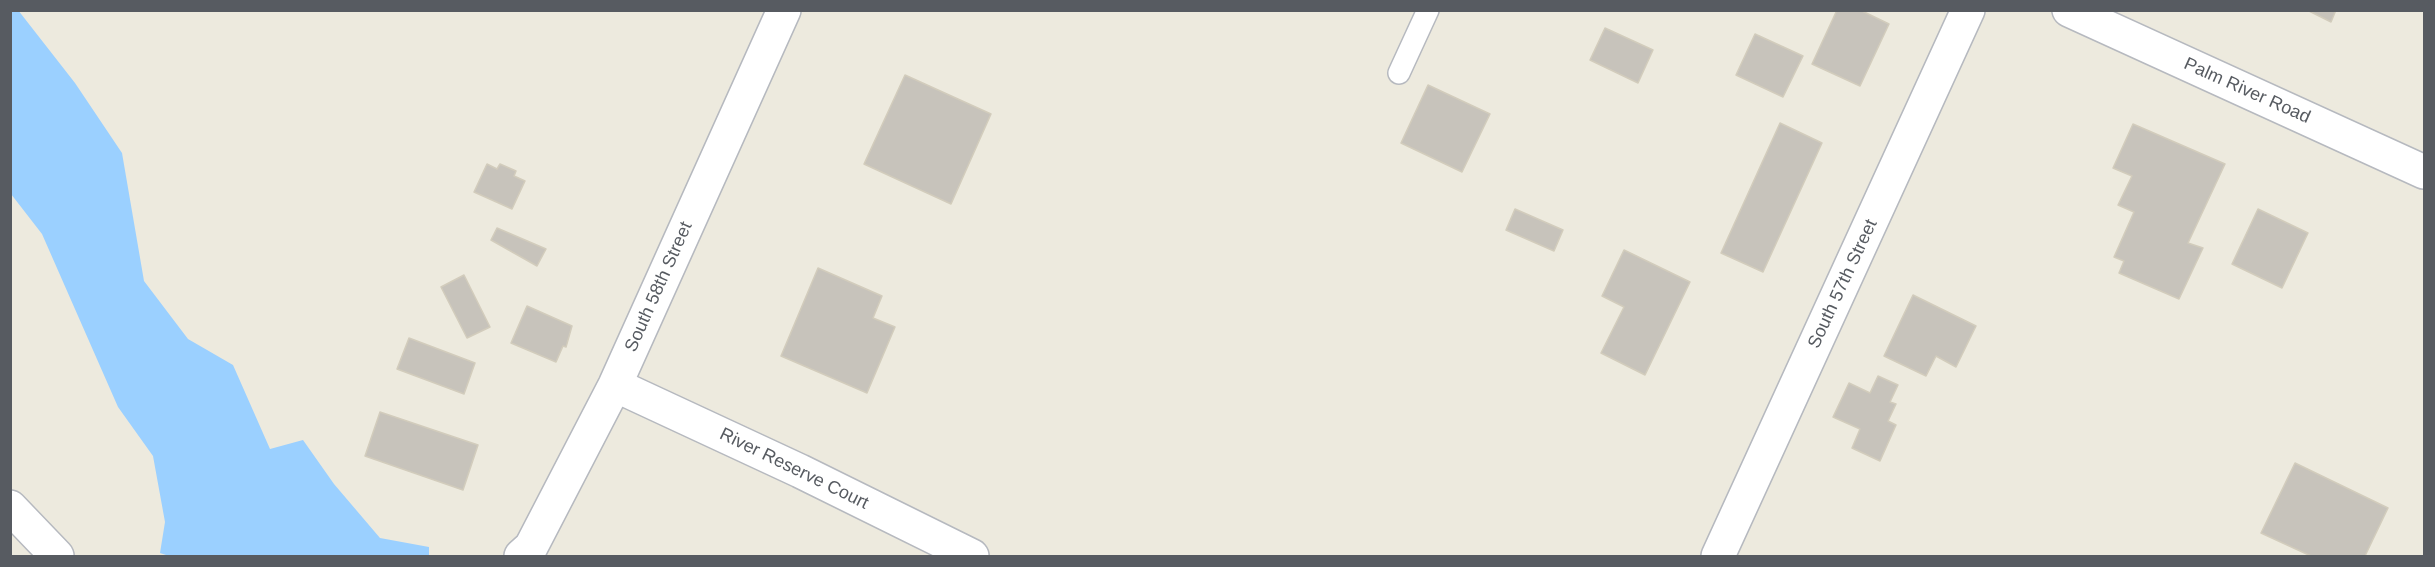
<!DOCTYPE html>
<html>
<head>
<meta charset="utf-8">
<style>
  body { margin:0 }
  #map { position:relative; width:2435px; height:567px; overflow:hidden; background:#edeade; font-family:Helvetica,sans-serif }
  canvas { display:block }
  .frame { position:absolute; inset:0; border:12px solid #575b61; pointer-events:none }
</style>
</head>
<body>
<div id="map">
<canvas width="2435" height="567"></canvas>
<div class="frame"></div>
</div>
<script>
const c = document.querySelector('canvas').getContext('2d');
c.lineJoin = 'round';
function fillPath(path, color) { c.fillStyle = color; c.fill(path, 'evenodd'); }
const shape = rows => new Path2D(rows.map(r => 'M' + r).join(''));
function trace(path, color, width, dash) { c.strokeStyle = color; c.lineWidth = width; c.lineCap = dash ? 'butt' : 'round'; c.setLineDash(dash || []); c.stroke(path); }
function drawText(font, color, halo, rows, align = 'center') {
  c.font = font + ' Helvetica,sans-serif'; c.lineWidth = 4.5; c.setLineDash([]); c.textBaseline = 'middle'; c.strokeStyle = halo; c.fillStyle = color; for (const [text, x, y, turn = 0] of rows) {
    c.save(); c.translate(x, y); c.rotate((+turn || 0) * Math.PI / 180); c.textAlign = isNaN(turn) ? turn : align; if (halo) c.strokeText(text, 0, 0); c.fillText(text, 0, 0); c.restore();
  }
}
fillPath(shape([
  [18,10,75,83,122,153,144,281,188,339,233,365,270,449,303,440,334,484,380,538,429,547,429,556,169,556,160,553,165,522,153,456,118,407,42,234,11,194,10,11]
]), '#9bd0ff');
const building = shape([
  [1837,10,1860,10,1889,24,1860,86,1812,64,1837,10],
  [2307,10,2336,10,2331,22,2307,10],
  [1605,28,1653,50,1638,83,1590,60,1605,28],
  [1755,34,1803,56,1783,97,1736,75,1755,34],
  [905,75,991,114,951,204,864,164,905,75],
  [1428,85,1490,114,1462,172,1401,143,1428,85],
  [1780,123,1822,143,1763,272,1721,253,1780,123],
  [2133,124,2225,164,2188,243,2203,248,2179,299,2119,273,2124,261,2114,257,2134,212,2118,205,2132,176,2113,168,2133,124],
  [487,164,497,169,500,164,516,171,514,176,525,181,512,209,474,192,487,164],
  [1515,209,1563,230,1554,251,1506,230,1515,209],
  [2258,209,2308,233,2282,288,2232,264,2258,209],
  [497,228,546,249,537,266,491,240,497,228],
  [1624,250,1690,282,1645,375,1601,353,1624,307,1602,296,1624,250],
  [818,268,882,296,873,318,895,327,867,393,781,356,818,268],
  [464,275,490,327,467,338,441,287,464,275],
  [1913,295,1976,326,1956,367,1936,356,1926,376,1884,356,1913,295],
  [527,306,572,326,566,347,563,346,556,362,511,343,527,306],
  [409,338,475,363,464,394,397,369,409,338],
  [1878,376,1898,385,1890,402,1896,404,1888,421,1896,425,1880,461,1852,448,1860,429,1833,417,1849,383,1870,393,1878,376],
  [380,412,478,445,463,490,365,456,380,412],
  [2295,463,2388,508,2365,556,2311,556,2261,533,2295,463]
]);
fillPath(building, '#c7c3bb');
trace(building, '#d2ccbc', 1.5);
const service = shape([
  [1399,73,1428,10]
]);
const minor = shape([
  [615,385,800,471,972,556],
  [10,507,57,556],
  [521,556,531,547,615,385,784,10],
  [1718,556,1968,10]
]);
const tertiary = shape([
  [2069,10,2424,172]
]);
trace(service, '#b6b9bf', 24);
trace(minor, '#b6b9bf', 36);
trace(tertiary, '#b6b9bf', 36);
trace(service, '#fff', 21);
trace(minor, '#fff', 33);
trace(tertiary, '#fff', 33);
drawText('18px', '#575b61', '#fff', [
  ["Palm River Road",2247,91,24],
  ["South 57th Street",1843,284,-65],
  ["South 58th Street",659,287,-66],
  ["River Reserve Court",794,469,26]
]);
</script>
</body>
</html>
